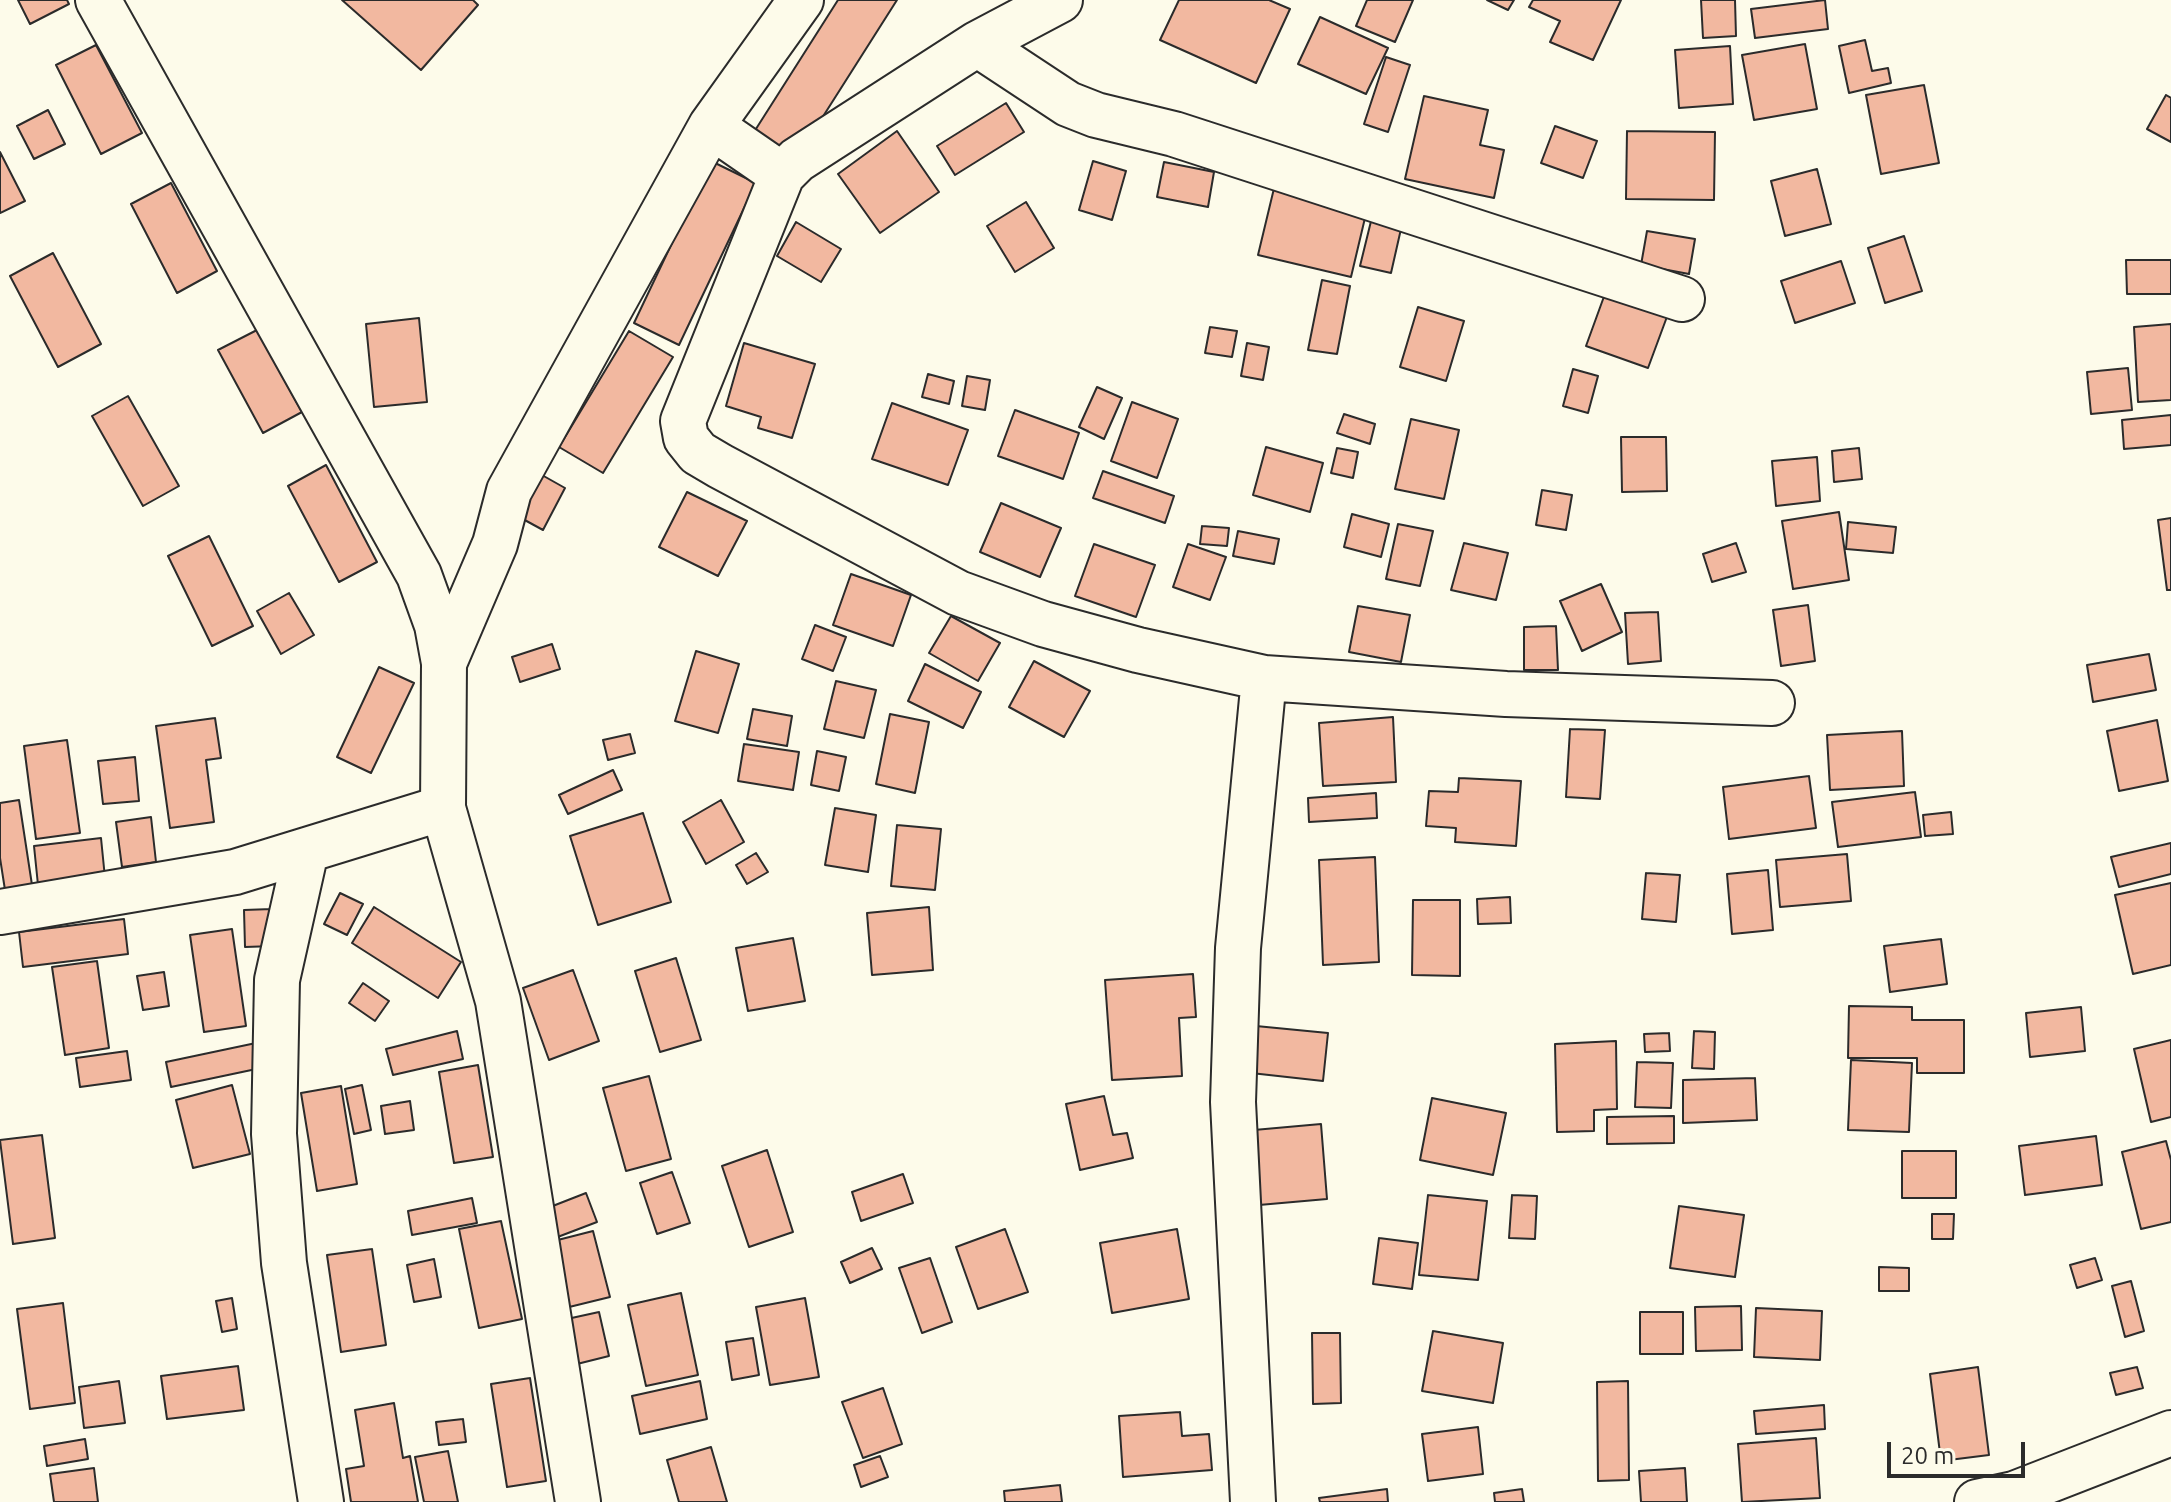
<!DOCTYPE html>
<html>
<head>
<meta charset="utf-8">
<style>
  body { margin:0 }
  #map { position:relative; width:2171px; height:1502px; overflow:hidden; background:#fdfbea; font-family:Ubuntu,sans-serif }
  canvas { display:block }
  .scale { position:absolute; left:1887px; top:1442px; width:138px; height:36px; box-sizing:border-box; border:4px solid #2b2b2b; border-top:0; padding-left:10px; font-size:24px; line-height:28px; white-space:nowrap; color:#2b2b2b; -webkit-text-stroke:6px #fdfbea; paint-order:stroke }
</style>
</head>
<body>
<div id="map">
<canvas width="2171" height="1502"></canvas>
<div class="scale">20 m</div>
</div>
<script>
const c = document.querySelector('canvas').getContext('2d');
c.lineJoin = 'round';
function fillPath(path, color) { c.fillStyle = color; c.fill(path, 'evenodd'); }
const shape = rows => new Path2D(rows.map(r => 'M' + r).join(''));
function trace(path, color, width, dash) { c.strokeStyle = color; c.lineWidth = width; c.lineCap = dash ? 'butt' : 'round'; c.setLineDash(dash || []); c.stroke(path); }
const building = shape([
  [18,0,67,0,69,4,30,24,18,0],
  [342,0,473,0,478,5,421,70,342,0],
  [838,0,897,0,796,159,754,132,838,0],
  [1179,0,1269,0,1290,9,1256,83,1160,40,1179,0],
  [1367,0,1413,0,1395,42,1356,26,1367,0],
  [1487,0,1514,0,1508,10,1487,0],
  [1533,0,1621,0,1593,60,1550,42,1560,21,1529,7,1533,0],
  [1701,0,1735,0,1736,36,1703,38,1701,0],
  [1825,0,1828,29,1755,38,1751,9,1825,0],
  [1320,17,1388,48,1366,94,1298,64,1320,17],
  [1865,40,1872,71,1888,68,1891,83,1849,93,1839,46,1865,40],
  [1805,44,1817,109,1754,120,1742,55,1805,44],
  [96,45,142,133,101,154,56,65,96,45],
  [1730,46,1733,104,1679,108,1675,50,1730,46],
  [1386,57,1410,65,1388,132,1364,124,1386,57],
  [1924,85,1939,163,1881,174,1866,95,1924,85],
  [2166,95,2171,98,2171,142,2147,129,2166,95],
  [1424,96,1488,110,1480,145,1504,150,1494,198,1405,179,1424,96],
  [1006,103,1024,132,955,175,937,146,1006,103],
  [48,110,65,144,34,159,17,126,48,110],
  [1555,126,1597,141,1583,178,1541,163,1555,126],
  [897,131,939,192,880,233,838,174,897,131],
  [1627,131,1715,132,1714,200,1626,199,1627,131],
  [0,152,25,201,0,213,0,152],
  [711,161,756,183,679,345,634,323,711,161],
  [1093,161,1126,171,1112,220,1079,210,1093,161],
  [1164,162,1214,172,1208,207,1157,197,1164,162],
  [1817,169,1831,224,1785,236,1771,181,1817,169],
  [1276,180,1369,201,1351,277,1258,255,1276,180],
  [171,183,217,271,177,293,131,204,171,183],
  [1026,202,1054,248,1015,272,987,226,1026,202],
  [1373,213,1403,220,1391,273,1360,266,1373,213],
  [796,222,841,249,821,282,777,256,796,222],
  [1647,231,1695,239,1689,274,1641,265,1647,231],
  [1904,236,1922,291,1885,303,1868,248,1904,236],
  [53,253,101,344,58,367,10,276,53,253],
  [2126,260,2171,260,2171,294,2127,294,2126,260],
  [1841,261,1855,303,1795,323,1781,281,1841,261],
  [1322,280,1350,286,1337,354,1308,350,1322,280],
  [1606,291,1668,314,1648,368,1586,346,1606,291],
  [1418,307,1464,321,1446,381,1400,367,1418,307],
  [419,318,427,402,374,407,366,324,419,318],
  [2171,324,2171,400,2138,402,2134,327,2171,324],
  [1210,327,1237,331,1232,357,1205,353,1210,327],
  [257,330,302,412,263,433,218,350,257,330],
  [629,331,673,357,603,473,559,447,629,331],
  [744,343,815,364,792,438,758,428,761,417,726,406,744,343],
  [1247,343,1269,347,1263,380,1241,376,1247,343],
  [2128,368,2132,410,2091,414,2087,372,2128,368],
  [1573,369,1598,376,1588,413,1563,406,1573,369],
  [928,374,954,381,949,404,922,397,928,374],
  [967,376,990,380,985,410,962,406,967,376],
  [1097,387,1122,398,1104,439,1079,427,1097,387],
  [128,396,179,486,143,506,92,416,128,396],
  [1132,402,1178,419,1157,478,1111,461,1132,402],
  [892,403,968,430,948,485,872,459,892,403],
  [1015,410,1079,433,1063,479,998,456,1015,410],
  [1344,414,1375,424,1370,444,1337,433,1344,414],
  [2171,415,2171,445,2124,449,2122,420,2171,415],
  [1411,419,1459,430,1444,499,1395,489,1411,419],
  [1621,437,1666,437,1667,491,1622,492,1621,437],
  [1266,447,1323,463,1310,512,1253,495,1266,447],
  [1337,448,1358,452,1353,478,1331,473,1337,448],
  [1859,448,1862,479,1834,482,1832,451,1859,448],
  [1817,457,1820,501,1776,506,1772,461,1817,457],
  [326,465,377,562,339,582,288,486,326,465],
  [533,470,565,488,543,530,510,512,533,470],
  [1103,471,1174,496,1165,523,1093,498,1103,471],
  [1542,490,1572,495,1566,530,1536,525,1542,490],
  [687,492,747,521,718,576,659,547,687,492],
  [1001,503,1061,528,1040,577,980,552,1001,503],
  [1839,512,1849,580,1793,589,1782,521,1839,512],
  [1352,514,1389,524,1381,557,1344,547,1352,514],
  [2171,518,2171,590,2167,590,2158,520,2171,518],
  [1848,522,1896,527,1893,553,1846,549,1848,522],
  [1398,524,1433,531,1420,586,1386,579,1398,524],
  [1202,526,1229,528,1227,546,1200,544,1202,526],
  [1238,531,1279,539,1274,564,1233,556,1238,531],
  [209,536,253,626,212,646,168,556,209,536],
  [1464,543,1508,553,1496,600,1451,590,1464,543],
  [1736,543,1746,572,1712,582,1703,554,1736,543],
  [1094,544,1155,565,1136,617,1075,596,1094,544],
  [1188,544,1226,557,1210,600,1173,587,1188,544],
  [851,574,911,595,893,646,833,625,851,574],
  [1601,584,1622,632,1582,651,1560,601,1601,584],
  [289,593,314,635,281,654,257,611,289,593],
  [1808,605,1815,661,1781,666,1773,610,1808,605],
  [1358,606,1410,615,1401,662,1349,652,1358,606],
  [1658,612,1661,661,1628,664,1625,613,1658,612],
  [951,616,1000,643,978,681,929,653,951,616],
  [815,625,846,637,833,671,802,659,815,625],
  [1556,626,1558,670,1524,670,1524,627,1556,626],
  [552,644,560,669,520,682,512,657,552,644],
  [696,651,739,664,718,733,675,721,696,651],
  [2149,654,2156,690,2093,702,2087,665,2149,654],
  [1034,661,1090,691,1064,737,1009,707,1034,661],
  [925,664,981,692,963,728,908,701,925,664],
  [379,667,414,683,371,773,337,757,379,667],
  [836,681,876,690,864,738,824,729,836,681],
  [753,709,792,716,787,746,747,739,753,709],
  [890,714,929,722,915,793,876,784,890,714],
  [1393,717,1396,782,1323,786,1319,723,1393,717],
  [215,718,221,758,206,760,214,822,170,828,156,726,215,718],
  [2157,720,2168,781,2119,791,2107,731,2157,720],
  [1570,729,1605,730,1600,799,1566,797,1570,729],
  [1902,731,1904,786,1830,790,1827,735,1902,731],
  [630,734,635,753,608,760,603,740,630,734],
  [67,740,80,833,36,839,24,746,67,740],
  [744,744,799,752,793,790,738,781,744,744],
  [817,751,846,757,839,791,811,785,817,751],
  [135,757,139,801,103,804,98,761,135,757],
  [613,770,622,790,568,814,559,795,613,770],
  [1809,776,1816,828,1729,839,1723,787,1809,776],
  [1459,778,1521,781,1516,846,1455,842,1456,828,1426,826,1429,791,1458,792,1459,778],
  [1915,792,1921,837,1838,847,1832,802,1915,792],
  [1376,793,1377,818,1309,822,1308,798,1376,793],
  [19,800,32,885,5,890,0,858,0,803,19,800],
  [721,800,744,842,706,864,683,822,721,800],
  [835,808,876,815,868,872,825,865,835,808],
  [1951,812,1953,834,1925,836,1923,815,1951,812],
  [643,813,671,902,598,925,570,836,643,813],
  [151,817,156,862,122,867,116,822,151,817],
  [897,825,941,829,935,890,891,886,897,825],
  [101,838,105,878,38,885,34,846,101,838],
  [2171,843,2171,874,2119,887,2111,857,2171,843],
  [756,853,768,872,747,884,736,865,756,853],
  [1847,854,1851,901,1780,907,1776,860,1847,854],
  [1375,857,1379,962,1323,965,1319,860,1375,857],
  [1768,870,1773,930,1732,934,1727,874,1768,870],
  [1646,873,1680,875,1676,922,1642,919,1646,873],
  [2171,883,2171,965,2133,974,2115,895,2171,883],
  [340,893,363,904,347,935,324,924,340,893],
  [1510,897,1511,923,1478,924,1477,899,1510,897],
  [1413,900,1460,900,1460,976,1412,975,1413,900],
  [374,907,461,962,438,998,352,943,374,907],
  [929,907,933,970,872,975,867,913,929,907],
  [272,909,274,946,245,947,244,910,272,909],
  [124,919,128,954,23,967,19,932,124,919],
  [232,929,246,1026,204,1032,190,935,232,929],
  [793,938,805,1001,748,1011,736,948,793,938],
  [1941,939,1947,984,1890,992,1884,946,1941,939],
  [676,958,701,1040,660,1052,635,971,676,958],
  [97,961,109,1048,65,1055,52,967,97,961],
  [573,970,599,1041,549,1060,523,988,573,970],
  [164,972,169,1006,143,1010,137,976,164,972],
  [1193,974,1196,1017,1179,1018,1182,1076,1112,1080,1105,980,1193,974],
  [363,983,389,1001,375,1021,349,1003,363,983],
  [1849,1006,1912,1007,1912,1020,1964,1020,1964,1073,1917,1073,1917,1058,1848,1058,1849,1006],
  [2081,1007,2085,1051,2030,1057,2026,1013,2081,1007],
  [1256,1026,1328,1033,1323,1081,1251,1073,1256,1026],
  [457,1031,463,1059,393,1075,386,1049,457,1031],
  [1694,1031,1715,1032,1714,1069,1692,1068,1694,1031],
  [1669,1033,1670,1051,1645,1052,1644,1034,1669,1033],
  [2171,1040,2171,1117,2151,1122,2134,1049,2171,1040],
  [1616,1041,1617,1109,1594,1110,1594,1131,1557,1132,1555,1044,1616,1041],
  [256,1043,261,1068,171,1087,166,1062,256,1043],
  [127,1051,131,1080,80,1087,76,1058,127,1051],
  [1851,1060,1912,1063,1909,1132,1848,1130,1851,1060],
  [1637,1062,1673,1063,1671,1108,1635,1107,1637,1062],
  [478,1065,493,1157,454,1163,439,1072,478,1065],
  [649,1076,671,1159,626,1171,603,1088,649,1076],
  [1755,1078,1757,1120,1683,1123,1683,1080,1755,1078],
  [232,1085,250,1154,193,1168,176,1100,232,1085],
  [362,1085,371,1130,354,1134,345,1089,362,1085],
  [341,1086,357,1184,317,1191,301,1093,341,1086],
  [1104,1096,1113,1135,1127,1133,1133,1158,1080,1170,1066,1104,1104,1096],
  [1432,1098,1506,1113,1493,1175,1420,1160,1432,1098],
  [410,1101,414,1130,385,1134,381,1106,410,1101],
  [1674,1116,1674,1143,1607,1144,1607,1117,1674,1116],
  [1321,1124,1327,1199,1259,1205,1254,1130,1321,1124],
  [42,1135,55,1238,13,1244,0,1140,42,1135],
  [2096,1136,2102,1185,2025,1195,2019,1146,2096,1136],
  [2166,1141,2171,1160,2171,1222,2141,1229,2122,1152,2166,1141],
  [767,1150,793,1232,749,1247,722,1166,767,1150],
  [1902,1151,1956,1151,1956,1198,1902,1198,1902,1151],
  [672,1172,690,1223,657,1234,640,1183,672,1172],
  [903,1174,913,1203,861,1221,852,1192,903,1174],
  [586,1193,597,1222,555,1238,545,1209,586,1193],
  [1428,1195,1487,1201,1478,1280,1419,1275,1428,1195],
  [1512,1195,1537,1196,1535,1239,1509,1238,1512,1195],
  [472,1198,477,1223,412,1235,408,1211,472,1198],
  [1679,1206,1744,1215,1735,1277,1670,1268,1679,1206],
  [1932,1214,1954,1214,1953,1239,1932,1239,1932,1214],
  [501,1221,522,1319,479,1328,459,1229,501,1221],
  [1005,1229,1028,1292,978,1309,956,1247,1005,1229],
  [1177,1229,1189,1299,1112,1313,1100,1243,1177,1229],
  [593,1231,610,1297,561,1309,546,1243,593,1231],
  [1379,1238,1418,1243,1412,1289,1373,1284,1379,1238],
  [872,1248,882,1269,850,1283,841,1262,872,1248],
  [372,1249,386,1345,341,1352,327,1255,372,1249],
  [930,1258,952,1322,922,1333,899,1268,930,1258],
  [2095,1258,2102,1280,2077,1288,2070,1265,2095,1258],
  [434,1259,441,1297,414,1302,407,1265,434,1259],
  [1879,1267,1909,1268,1909,1291,1879,1291,1879,1267],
  [2131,1281,2144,1331,2125,1337,2112,1286,2131,1281],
  [681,1293,698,1375,646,1386,628,1305,681,1293],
  [232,1298,237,1329,222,1332,216,1301,232,1298],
  [805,1298,819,1377,770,1385,756,1307,805,1298],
  [63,1303,75,1403,30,1409,17,1309,63,1303],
  [1741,1306,1742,1350,1696,1351,1695,1307,1741,1306],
  [1756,1308,1822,1311,1820,1360,1754,1357,1756,1308],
  [599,1312,609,1356,577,1364,567,1319,599,1312],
  [1640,1312,1683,1312,1683,1354,1640,1354,1640,1312],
  [1433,1331,1503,1343,1493,1403,1422,1391,1433,1331],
  [1312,1333,1340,1333,1341,1403,1313,1404,1312,1333],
  [753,1338,759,1375,732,1380,726,1342,753,1338],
  [238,1366,244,1410,167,1419,161,1376,238,1366],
  [1978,1367,1989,1455,1941,1461,1930,1374,1978,1367],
  [2137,1367,2143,1388,2116,1395,2110,1373,2137,1367],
  [530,1378,546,1481,507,1487,491,1384,530,1378],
  [119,1381,125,1423,84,1428,79,1387,119,1381],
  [700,1381,707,1419,640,1434,632,1396,700,1381],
  [1628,1381,1629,1480,1598,1481,1597,1382,1628,1381],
  [883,1388,902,1444,863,1458,842,1402,883,1388],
  [394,1403,403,1458,410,1456,418,1502,351,1502,346,1469,364,1466,355,1410,394,1403],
  [1824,1405,1825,1429,1756,1434,1754,1411,1824,1405],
  [1180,1412,1182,1436,1209,1434,1212,1470,1123,1477,1119,1416,1180,1412],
  [463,1419,466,1442,439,1445,436,1422,463,1419],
  [1478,1427,1483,1474,1428,1481,1422,1434,1478,1427],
  [1816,1438,1820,1498,1742,1502,1738,1444,1816,1438],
  [85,1439,88,1459,47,1466,44,1446,85,1439],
  [711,1447,727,1502,679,1502,667,1460,711,1447],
  [448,1451,458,1502,424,1502,415,1457,448,1451],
  [880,1456,888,1477,861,1487,854,1465,880,1456],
  [94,1468,98,1502,54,1502,50,1474,94,1468],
  [1685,1468,1687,1502,1641,1502,1639,1471,1685,1468],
  [1060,1485,1062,1502,1005,1502,1004,1491,1060,1485],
  [1387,1489,1388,1502,1320,1502,1319,1498,1387,1489],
  [1522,1489,1524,1502,1495,1502,1494,1493,1522,1489]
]);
fillPath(building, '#f2b8a0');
trace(building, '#2b2b2b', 2);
const minor = shape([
  [98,0,419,575,437,625,444,663,443,808,498,1001,578,1502],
  [977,44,1060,0],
  [711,126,782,175,797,160,977,44,1068,104,1096,115,1174,134,1682,299],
  [782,175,683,421,686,438,698,453,720,466,958,593,1043,624,1138,650,1264,678,1506,694,1772,703],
  [444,663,495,544,509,491,711,126,801,0],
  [306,851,277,980,274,1134,284,1263,321,1502],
  [0,912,235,872,443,808],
  [1253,1502,1233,1102,1238,948,1264,678],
  [1977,1502,2014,1494,2171,1433]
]);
trace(minor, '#2b2b2b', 48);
trace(minor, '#fdfbea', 44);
</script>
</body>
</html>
